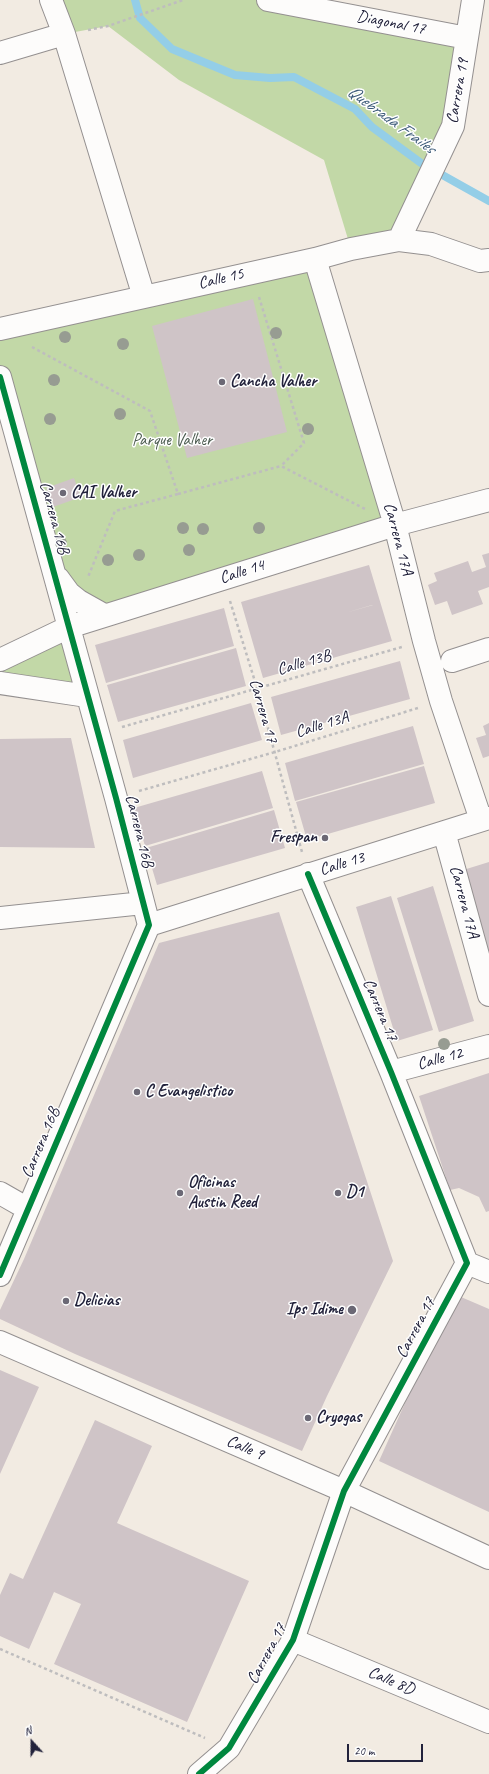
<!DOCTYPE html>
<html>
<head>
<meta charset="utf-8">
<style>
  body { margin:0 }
  #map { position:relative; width:489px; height:1774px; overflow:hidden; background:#f2ebe2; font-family:Caveat,sans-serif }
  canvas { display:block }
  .north { position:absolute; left:12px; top:1722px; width:40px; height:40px; -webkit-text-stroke:3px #fff; paint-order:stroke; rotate:339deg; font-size:11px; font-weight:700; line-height:16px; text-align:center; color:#22223b }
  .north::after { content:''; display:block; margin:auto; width:14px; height:18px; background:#22223b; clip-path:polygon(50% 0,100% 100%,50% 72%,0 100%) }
  .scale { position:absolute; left:347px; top:1744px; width:76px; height:18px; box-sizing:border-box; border:2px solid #22223b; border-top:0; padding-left:5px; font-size:12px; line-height:14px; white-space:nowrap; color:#22223b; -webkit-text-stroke:3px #fff; paint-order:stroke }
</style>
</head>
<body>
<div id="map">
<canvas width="489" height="1774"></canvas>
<div class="north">N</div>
<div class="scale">20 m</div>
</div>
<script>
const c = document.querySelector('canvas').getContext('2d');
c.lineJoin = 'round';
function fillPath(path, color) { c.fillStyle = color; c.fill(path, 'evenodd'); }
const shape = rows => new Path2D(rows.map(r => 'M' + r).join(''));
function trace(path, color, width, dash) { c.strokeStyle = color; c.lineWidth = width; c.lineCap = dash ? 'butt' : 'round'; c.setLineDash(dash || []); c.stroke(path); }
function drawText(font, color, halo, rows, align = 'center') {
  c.font = font + ' Caveat,sans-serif'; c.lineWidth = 3; c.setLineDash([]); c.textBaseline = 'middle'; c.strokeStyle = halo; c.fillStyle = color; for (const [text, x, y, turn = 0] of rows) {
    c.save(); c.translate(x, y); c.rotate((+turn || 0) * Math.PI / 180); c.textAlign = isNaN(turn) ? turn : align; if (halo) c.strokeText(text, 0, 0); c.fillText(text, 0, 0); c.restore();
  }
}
fillPath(shape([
  [51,0,268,0,467,38,453,126,399,240,351,249,324,160,179,80,108,26,64,34],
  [315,259,395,525,69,626,87,696,0,683,0,660,69,626,0,377,0,329]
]), '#c2d8a7');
trace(shape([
  [135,0,140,18,172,49,235,75,270,78,294,77,355,109,372,127,421,163,489,201]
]), '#94cee7', 8);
fillPath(shape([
  [253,299,287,432,187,458,152,326],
  [74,478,81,497,53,507,46,488],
  [489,553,489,587,478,591,483,604,452,615,447,601,435,605,428,585,437,581,434,573,468,561,472,572,486,567,482,555],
  [369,565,392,641,263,678,241,602],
  [372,605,373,605,345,613],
  [224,608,234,646,106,683,95,645],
  [236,648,246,686,118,722,107,685],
  [400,661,410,699,281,735,271,697],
  [251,703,262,740,133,778,123,740],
  [489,723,489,756,483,758,476,738,486,735,483,726],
  [413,726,424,764,295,801,285,763],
  [71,738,95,848,0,847,0,739],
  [424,766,435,803,307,840,296,802],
  [262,771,273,808,145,846,134,808],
  [274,810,285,848,157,885,146,848],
  [489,862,489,963,460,871],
  [433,886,474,1021,439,1032,397,898],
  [391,896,433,1030,397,1041,356,907],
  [279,912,393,1261,327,1396,302,1451,75,1354,0,1319,0,1310,24,1259,159,943],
  [489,1073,489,1211,486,1212,479,1197,459,1188,450,1190,419,1096],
  [454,1294,489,1309,489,1512,379,1461],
  [0,1370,39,1387,0,1474],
  [95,1420,152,1446,117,1523,249,1581,187,1722,54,1664,81,1604,54,1592,29,1649,0,1636,0,1595,10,1573,23,1579]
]), '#cfc4c7');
const minor = shape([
  [51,0,64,34,144,297],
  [268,0,467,38],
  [0,53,64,34],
  [399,240,431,244,480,261,489,260],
  [315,259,395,525,424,641,441,701,481,820],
  [0,329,315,259,351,249,399,240,453,126,473,0],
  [0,377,116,798,149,925,0,1275],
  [58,578,69,593,79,601,104,615],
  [0,660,69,627,395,525,489,500],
  [452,661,489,649],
  [0,683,87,696],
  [444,832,489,995],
  [0,918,143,903],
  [149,925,489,818],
  [391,1072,489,1046],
  [0,1193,28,1209],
  [467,1263,489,1272],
  [0,1342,344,1491,489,1558],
  [293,1640,489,1722],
  [199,1774,229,1748,293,1640,344,1491,467,1263,391,1072,308,874]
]);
trace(minor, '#949090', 24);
trace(shape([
  [88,30,108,26,183,0],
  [259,297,304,443,281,466],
  [32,347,150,411,178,494,115,511,88,577],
  [178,494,281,466,365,509],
  [230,601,257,688,302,852],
  [122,727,402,647],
  [139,791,275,752,418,708],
  [0,1649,205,1738]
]), '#bebdbe', 2.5, [3, 3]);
trace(minor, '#fdfcfb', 22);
trace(shape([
  [0,377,116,798,149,925,0,1275],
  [199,1774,229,1748,293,1640,344,1491,467,1263,391,1072,308,874]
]), '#00873e', 6);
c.fillStyle = '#979c92';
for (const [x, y] of [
  [276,333],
  [65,337],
  [123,344],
  [54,380],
  [120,414],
  [50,419],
  [308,429],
  [183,528],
  [259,528],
  [203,529],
  [61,543],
  [189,550],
  [139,555],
  [108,560],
  [444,1044]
]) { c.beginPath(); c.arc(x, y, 6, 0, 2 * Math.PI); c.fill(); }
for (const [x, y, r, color] of [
  [222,382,4,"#6b6875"],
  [63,493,4,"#6b6875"],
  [325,838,4,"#6b6875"],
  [137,1092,4,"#6b6875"],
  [180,1193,4,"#6b6875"],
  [338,1193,4,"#6b6875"],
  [66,1301,4,"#6b6875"],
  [352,1310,5,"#6b6875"],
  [308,1418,4,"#6b6875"]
]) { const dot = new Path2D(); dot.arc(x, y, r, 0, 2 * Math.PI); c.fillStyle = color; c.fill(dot); trace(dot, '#fff', 1.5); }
drawText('17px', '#22223b', '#fff', [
  ["Diagonal 17",391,23,11],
  ["Carrera 19",458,91,-80],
  ["Calle 15",221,279,-13],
  ["Carrera 16B",54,518,75],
  ["Carrera 17A",398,539,75],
  ["Calle 14",242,572,-18],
  ["Calle 13B",304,663,-16],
  ["Carrera 17",263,711,74],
  ["Calle 13A",322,725,-17],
  ["Carrera 16B",139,831,76],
  ["Calle 13",342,864,-17],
  ["Carrera 17A",464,902,75],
  ["Carrera 17",380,1010,67],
  ["Calle 12",440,1059,-15],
  ["Carrera 16B",41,1143,-67],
  ["Carrera 17",416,1328,-62],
  ["Calle 9",245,1448,23],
  ["Carrera 17",267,1654,-62],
  ["Calle 8D",391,1681,23]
]);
drawText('bold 17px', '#22223b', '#fff', [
  ["Cancha Valher",230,382],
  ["CAI Valher",71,493],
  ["Frespan",317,838,"right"],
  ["C Evangelistico",145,1092],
  ["Oficinas",188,1183],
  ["Austin Reed",188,1203],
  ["D1",346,1193],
  ["Delicias",74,1301],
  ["Ips Idime",343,1310,"right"],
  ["Cryogas",316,1418]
], 'left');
drawText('17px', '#4c5c50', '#fff', [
  ["Parque Valher",172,441]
]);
drawText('italic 18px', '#3c5a78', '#fff', [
  ["Quebrada Frailes",391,120,36]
]);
</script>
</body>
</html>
